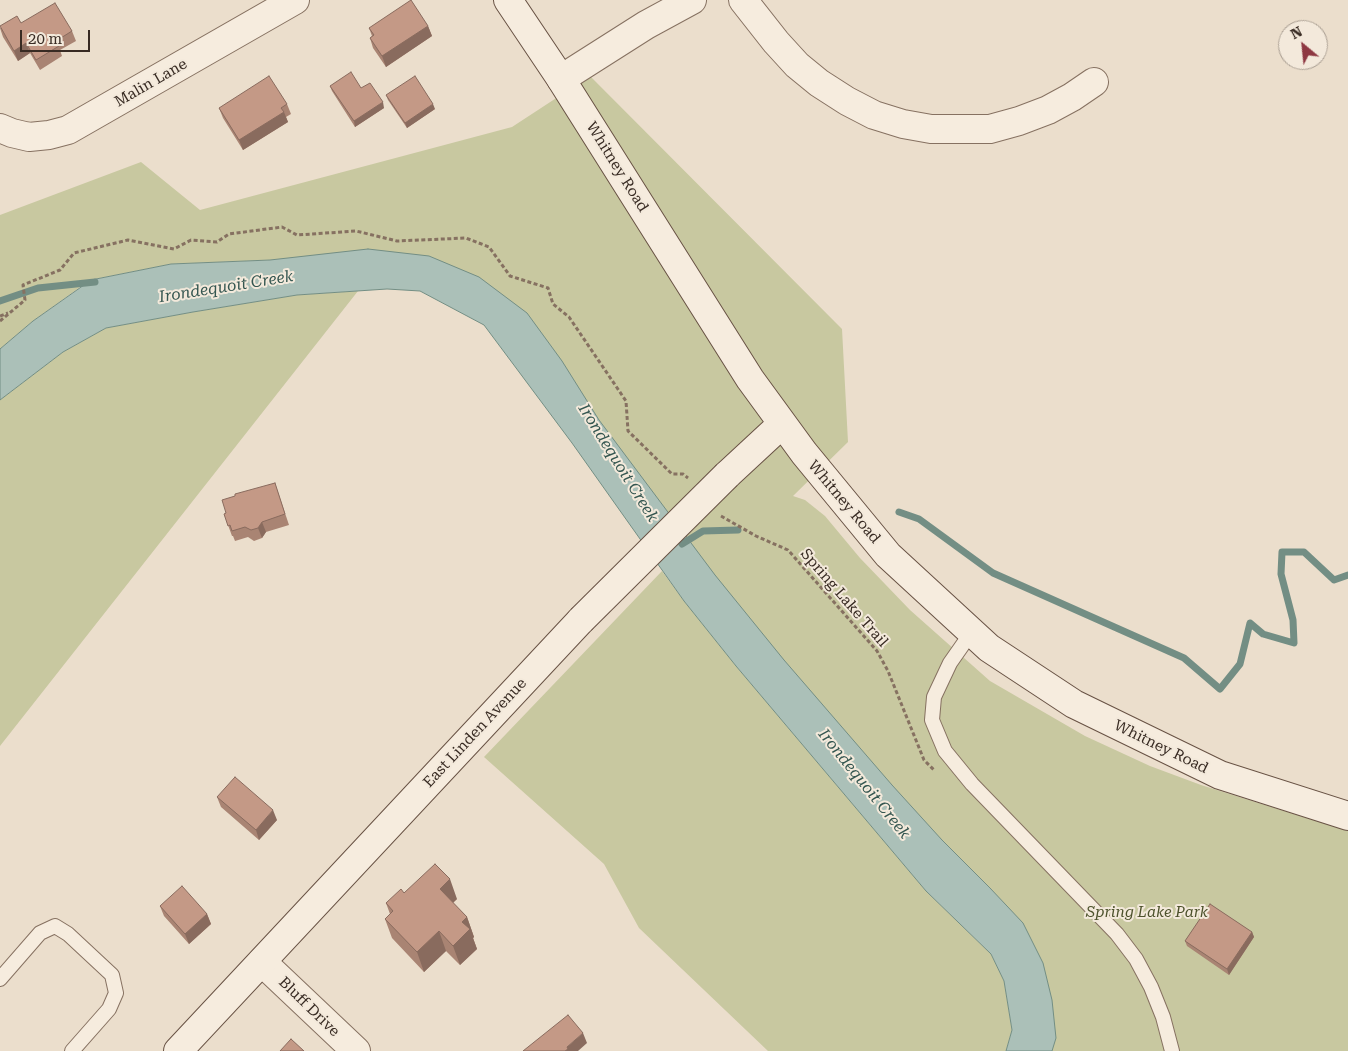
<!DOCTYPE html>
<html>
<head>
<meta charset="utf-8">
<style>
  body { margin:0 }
  #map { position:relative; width:1348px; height:1051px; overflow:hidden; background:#ebdecc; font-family:"Roboto Serif",serif }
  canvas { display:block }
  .north { position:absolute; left:1278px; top:20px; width:50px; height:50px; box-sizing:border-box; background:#f3e9db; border:1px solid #a89d91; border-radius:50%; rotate:332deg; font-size:14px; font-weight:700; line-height:20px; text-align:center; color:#382b23 }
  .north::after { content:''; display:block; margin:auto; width:18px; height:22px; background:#8e3842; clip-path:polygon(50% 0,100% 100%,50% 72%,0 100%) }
  .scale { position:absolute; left:20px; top:30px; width:70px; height:22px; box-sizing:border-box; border:2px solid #382b23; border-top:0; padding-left:6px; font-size:15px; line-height:18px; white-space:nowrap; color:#382b23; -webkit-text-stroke:4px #f3e9db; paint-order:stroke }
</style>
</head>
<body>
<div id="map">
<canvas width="1348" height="1051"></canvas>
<div class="north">N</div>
<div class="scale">20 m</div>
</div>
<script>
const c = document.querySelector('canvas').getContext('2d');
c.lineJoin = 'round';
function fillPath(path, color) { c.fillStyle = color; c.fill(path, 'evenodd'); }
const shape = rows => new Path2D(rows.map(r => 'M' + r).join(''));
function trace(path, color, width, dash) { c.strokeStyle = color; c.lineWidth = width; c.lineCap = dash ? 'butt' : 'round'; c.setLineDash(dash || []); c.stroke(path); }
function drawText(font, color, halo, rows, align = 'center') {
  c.font = font + ' "Roboto Serif",serif'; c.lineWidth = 4; c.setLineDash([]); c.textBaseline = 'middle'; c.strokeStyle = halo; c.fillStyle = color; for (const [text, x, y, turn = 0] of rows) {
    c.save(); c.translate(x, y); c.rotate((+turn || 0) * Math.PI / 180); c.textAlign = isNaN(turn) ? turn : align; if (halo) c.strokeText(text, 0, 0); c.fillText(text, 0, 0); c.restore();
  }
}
fillPath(shape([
  [590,76,842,329,848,442,793,496,805,500,825,516,860,558,910,610,990,681,1085,736,1150,766,1201,785,1348,831,1348,1051,1030,1051,1022,974,473,289,270,260,171,264,90,280,33,321,0,349,0,215,141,162,200,210,512,127],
  [358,291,0,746,0,400,63,352,106,328,193,312,297,295],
  [662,571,684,601,736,666,926,891,991,954,1004,981,1012,1030,1006,1051,768,1051,639,928,604,864,484,757]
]), '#c8c8a0');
const water = shape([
  [368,249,429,256,479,277,527,313,562,361,599,420,715,575,784,660,892,785,942,840,990,888,1023,923,1043,963,1052,1000,1056,1038,1052,1051,1006,1051,1012,1030,1004,981,991,954,926,891,736,666,684,601,572,443,484,325,420,291,387,289,297,295,193,312,106,328,63,352,0,400,0,349,33,321,91,280,171,264,270,260,368,249]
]);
fillPath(water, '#abc0b8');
trace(water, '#738e84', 1);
trace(shape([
  [0,301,38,288,95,282],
  [899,512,919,519,993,573,1184,658,1220,689,1240,664,1250,623,1263,634,1294,643,1293,620,1281,574,1282,552,1304,552,1334,580,1348,575],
  [682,544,703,531,738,530]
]), '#738e84', 7);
const service = shape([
  [971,633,950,663,934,697,932,720,945,751,972,784,1117,934,1136,959,1151,987,1163,1017,1172,1051],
  [0,979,40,933,55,926,68,934,112,975,116,993,109,1009,72,1051]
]);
const minor = shape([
  [743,0,776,42,797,65,819,83,847,101,874,115,903,124,931,129,990,129,1019,121,1048,110,1072,97,1094,82],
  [561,79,646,25,692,0],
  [0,128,12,133,29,137,49,135,68,130,295,0]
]);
const tertiary = shape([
  [262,962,356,1051]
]);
const secondary = shape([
  [508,0,561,79,750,379,804,453,888,555,989,648,1074,704,1220,775,1348,816],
  [727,475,782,424],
  [178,1051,581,620]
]);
trace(service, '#867161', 16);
trace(minor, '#867161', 30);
trace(tertiary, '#867161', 30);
trace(secondary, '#685244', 30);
trace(shape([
  [0,316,8,313],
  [0,321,25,300,23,285,60,270,74,253,128,240,174,249,191,240,217,242,229,234,282,227,297,235,356,231,397,241,466,238,489,247,510,276,548,288,553,304,569,317,626,401,628,431,672,474,683,474,688,478],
  [721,516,756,536,788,550,877,651,888,671,924,760,935,771]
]), '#867161', 3, [4, 2.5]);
trace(service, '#f6ecde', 14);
trace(minor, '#f6ecde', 28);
trace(tertiary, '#f6ecde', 28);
trace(secondary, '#f6ecde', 28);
const secondaryBridge = shape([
  [581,620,727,475]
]);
trace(secondaryBridge, '#685244', 30, []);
trace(secondaryBridge, '#f6ecde', 28);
fillPath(shape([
  [21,23,72,31,76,41,60,50,62,56,40,70,30,53,18,61,3,37,0,28],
  [428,26,432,36,386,67,373,48,370,38,372,36,369,28],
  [330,86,361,88,384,108,355,127,332,91],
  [386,95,435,109,407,128,388,100],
  [287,104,291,114,286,117,288,122,243,150,223,118,219,108],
  [275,483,289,525,266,532,262,538,254,541,248,537,235,541,233,536,232,536,224,514],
  [217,797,277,820,259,840,221,807],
  [404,893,457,899,453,903,467,917,474,937,473,938,477,949,460,965,446,951,424,972,392,938,385,919,390,914,386,903],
  [160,906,207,914,211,924,189,944,164,916],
  [1252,932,1254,937,1229,975,1187,946,1185,941]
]), '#a98473');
fillPath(shape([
  [428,26,432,36,386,67,382,56],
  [26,43,30,53,18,61,14,51],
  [383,102,384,108,355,127,354,121],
  [433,104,435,109,407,128,405,123],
  [284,112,288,122,243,150,239,140],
  [262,522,266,532,262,538,258,528],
  [273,810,277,820,259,840,256,830],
  [450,879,457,899,447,908,440,889],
  [207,914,211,924,189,944,185,934],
  [467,917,474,937,473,938,477,949,460,965,453,946,462,922],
  [439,931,446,951,424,972,417,952],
  [1252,932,1254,937,1229,975,1227,969],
  [583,1033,587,1043,578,1051,565,1051,567,1047]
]), '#896b5e');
const building = shape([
  [411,0,428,26,382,56,370,38,374,35,369,28,411,0],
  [55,3,72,31,56,41,59,46,36,60,26,43,14,51,0,26,17,16,21,23,55,3],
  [351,72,361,88,370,83,383,102,354,121,330,86,351,72],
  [269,76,287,104,281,108,284,112,239,140,219,108,269,76],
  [415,76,433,104,405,123,386,95,415,76],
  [275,483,285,514,262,522,258,528,251,530,245,527,232,531,230,525,228,526,224,514,226,513,222,500,235,496,235,494,275,483],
  [235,777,273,810,256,830,217,797,235,777],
  [435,864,450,879,440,889,467,917,462,922,470,929,453,946,439,931,417,952,385,919,393,911,386,903,401,889,404,893,435,864],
  [182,886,207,914,185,934,160,906,182,886],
  [1210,904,1252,932,1227,969,1185,941,1210,904],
  [568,1015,583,1033,567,1047,568,1049,565,1051,523,1051,568,1015],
  [291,1039,304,1051,280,1051,291,1039]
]);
fillPath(building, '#c49986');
trace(building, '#896b5e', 1);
drawText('15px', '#382b23', '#f3e9db', [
  ["Malin Lane",151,83,-30],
  ["Whitney Road",617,167,58],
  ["Whitney Road",844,502,50],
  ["Spring Lake Trail",844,598,49],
  ["East Linden Avenue",475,733,-47],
  ["Whitney Road",1161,747,26],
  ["Bluff Drive",309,1007,44]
]);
drawText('italic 15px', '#4d522c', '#f3e9db', [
  ["Spring Lake Park",1147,913]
]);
drawText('italic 16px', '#345650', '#f3e9db', [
  ["Irondequoit Creek",226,287,-9],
  ["Irondequoit Creek",618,463,58],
  ["Irondequoit Creek",864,784,51]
]);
</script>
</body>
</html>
